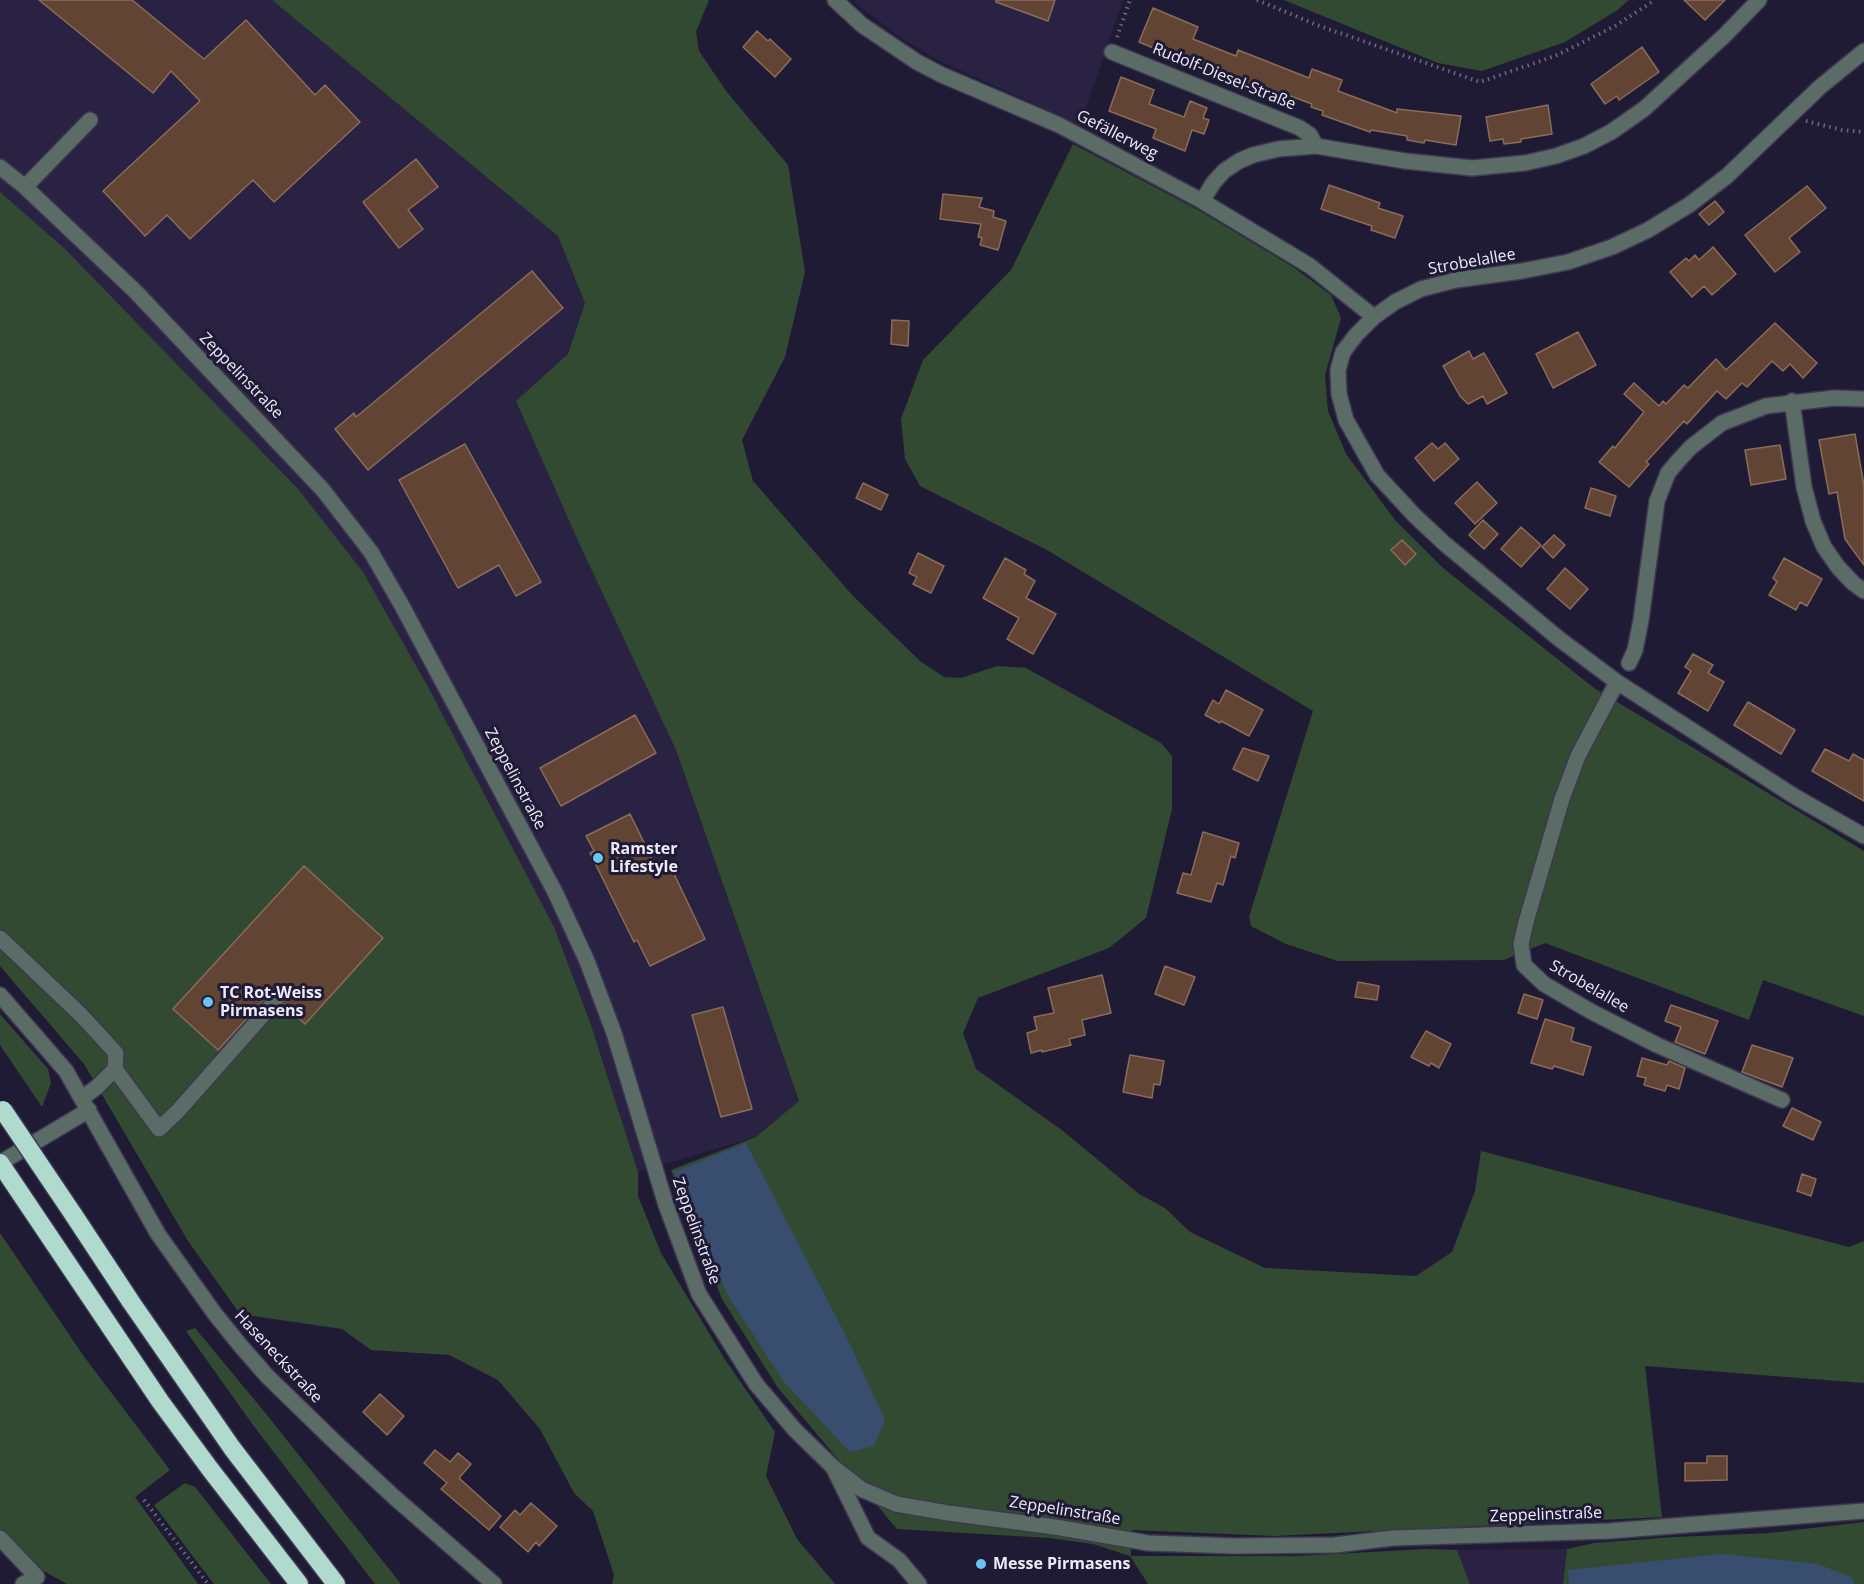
<!DOCTYPE html>
<html>
<head>
<meta charset="utf-8">
<style>
  body { margin:0 }
  canvas { display:block; background:#201b34 }
</style>
</head>
<body>
<canvas width="1864" height="1584"></canvas>
<script>
const c = document.querySelector('canvas').getContext('2d');
c.lineJoin = 'round';
function fillPath(path, color) { c.fillStyle = color; c.fill(path, 'evenodd'); }
const shape = rows => new Path2D(rows.map(r => 'M' + r).join(''));
function trace(path, color, width, dash) { c.strokeStyle = color; c.lineWidth = width; c.lineCap = dash ? 'butt' : 'round'; c.setLineDash(dash || []); c.stroke(path); }
function drawText(font, color, halo, rows, align = 'center') {
  c.font = font + ' "Open Sans",sans-serif'; c.lineWidth = 6; c.setLineDash([]); c.textBaseline = 'middle'; c.strokeStyle = halo; c.fillStyle = color; for (const [text, x, y, turn = 0] of rows) {
    c.save(); c.translate(x, y); c.rotate((+turn || 0) * Math.PI / 180); c.textAlign = isNaN(turn) ? turn : align; if (halo) c.strokeText(text, 0, 0); c.fillText(text, 0, 0); c.restore();
  }
}
fillPath(shape([
  [0,0,272,0,558,236,585,302,568,354,516,401,579,543,676,750,799,1102,756,1137,638,1172,591,1025,65,249,0,192],
  [855,0,1123,0,1080,125,938,60,900,37,854,2],
  [1567,1549,1563,1584,1470,1584,1457,1550]
]), '#292242');
fillPath(shape([
  [272,0,709,0,696,32,699,51,726,91,788,165,805,272,785,357,742,440,753,481,853,596,920,661,944,677,961,678,997,666,1026,668,1161,743,1172,756,1172,809,1146,918,1109,948,978,998,963,1033,976,1069,1063,1131,1139,1194,1165,1208,1190,1232,1265,1268,1416,1276,1452,1252,1475,1191,1481,1151,1849,1247,1864,1241,1864,1383,1645,1366,1662,1517,1274,1536,1132,1530,1131,1556,1298,1556,1426,1549,1457,1550,1470,1584,1148,1584,1130,1556,1093,1544,1050,1538,897,1529,778,1388,722,1299,671,1170,756,1137,799,1101,676,750,579,543,516,401,568,354,585,303,558,236],
  [1284,0,1629,0,1616,11,1565,42,1482,71,1438,63],
  [1073,144,1200,211,1293,267,1331,295,1341,318,1325,375,1328,411,1346,454,1395,520,1443,568,1594,688,1864,851,1864,1016,1763,980,1749,1020,1545,943,1504,960,1338,961,1286,944,1251,926,1249,917,1313,711,1047,550,920,486,905,459,901,419,923,360,1011,270],
  [0,192,65,249,298,489,363,572,428,687,554,927,591,1025,638,1172,638,1196,661,1253,724,1358,775,1432,766,1476,797,1539,835,1584,612,1584,614,1575,593,1511,574,1493,540,1429,498,1380,449,1355,371,1350,342,1329,240,1314,188,1241,84,1064,0,966],
  [0,1014,48,1069,51,1083,42,1107,0,1045],
  [0,1233,85,1358,170,1470,135,1497,198,1584,67,1584,40,1569,0,1530],
  [195,1328,267,1415,401,1584,375,1584,253,1425,186,1331],
  [185,1483,195,1487,271,1584,214,1584,154,1505],
  [1864,1522,1864,1584,1563,1584,1567,1549,1594,1543,1674,1537,1770,1533]
]), '#334a32');
fillPath(shape([
  [746,1143,846,1336,885,1420,874,1446,850,1452,784,1382,727,1294,674,1172],
  [1722,1554,1818,1564,1853,1578,1854,1584,1569,1584,1568,1570]
]), '#394e6f');
const building = shape([
  [39,0,132,0,204,59,246,20,315,95,325,85,360,122,274,202,253,180,190,239,167,215,145,236,103,191,200,101,171,71,153,93,39,0],
  [996,0,1055,0,1048,21,996,2,996,0],
  [1684,0,1725,0,1705,20,1684,0],
  [1153,8,1198,27,1193,39,1236,56,1238,50,1309,78,1312,69,1342,80,1338,91,1397,113,1397,109,1461,116,1456,145,1425,140,1424,143,1407,140,1407,136,1371,130,1370,132,1322,115,1323,111,1311,107,1312,104,1285,94,1282,99,1185,59,1184,61,1139,42,1153,8],
  [757,31,768,41,770,39,791,59,775,77,743,47,757,31],
  [1642,47,1659,72,1619,100,1617,96,1605,104,1591,84,1642,47],
  [1121,77,1154,90,1149,104,1184,117,1190,101,1207,108,1203,118,1209,120,1204,134,1192,130,1185,151,1153,138,1156,129,1109,111,1121,77],
  [1548,105,1552,134,1521,139,1521,142,1504,144,1503,139,1490,141,1486,117,1548,105],
  [416,159,438,187,408,210,423,229,399,248,363,202,416,159],
  [1329,185,1380,203,1378,208,1403,216,1395,238,1371,230,1372,226,1321,209,1329,185],
  [1807,186,1826,208,1789,238,1800,252,1775,272,1745,235,1807,186],
  [943,194,982,198,979,207,994,211,993,217,1006,221,998,250,980,245,982,238,978,237,981,224,940,219,943,194],
  [1715,201,1724,212,1709,225,1699,214,1715,201],
  [1713,247,1736,274,1712,295,1704,286,1692,297,1670,272,1686,258,1689,261,1695,255,1699,260,1713,247],
  [532,271,563,308,368,470,335,429,354,413,356,417,532,271],
  [892,320,909,321,908,346,891,344,892,320],
  [1775,323,1817,363,1803,378,1790,364,1783,371,1772,361,1747,387,1742,383,1726,399,1717,391,1687,424,1684,421,1646,462,1649,464,1629,487,1599,462,1613,446,1615,448,1644,412,1624,394,1634,383,1659,406,1663,401,1666,404,1684,385,1688,388,1716,359,1726,370,1775,323],
  [1578,332,1596,365,1553,388,1536,354,1578,332],
  [1469,351,1473,359,1484,353,1507,393,1487,404,1483,396,1468,404,1460,396,1443,366,1469,351],
  [1855,434,1864,486,1864,565,1845,539,1837,492,1829,494,1819,440,1855,434],
  [1432,443,1438,449,1445,443,1459,459,1434,481,1415,458,1432,443],
  [465,444,541,582,516,596,499,565,458,588,399,480,465,444],
  [1780,445,1786,479,1751,485,1745,450,1780,445],
  [1477,482,1497,503,1475,524,1455,503,1477,482],
  [863,483,888,495,881,510,856,498,863,483],
  [1591,488,1616,496,1610,516,1585,508,1591,488],
  [1483,520,1498,534,1484,549,1469,535,1483,520],
  [1521,527,1541,545,1521,567,1501,549,1521,527],
  [1554,535,1565,545,1553,558,1542,547,1554,535],
  [1402,540,1416,554,1405,565,1391,550,1402,540],
  [918,553,944,566,931,593,913,584,917,577,909,573,918,553],
  [1005,558,1026,570,1024,574,1035,581,1026,598,1056,614,1033,654,1007,639,1019,618,983,598,1005,558],
  [1784,558,1822,579,1807,606,1800,602,1796,610,1769,595,1777,582,1773,578,1784,558],
  [1565,568,1588,589,1570,609,1547,589,1565,568],
  [1693,654,1713,665,1708,673,1724,682,1708,711,1678,693,1691,671,1685,667,1693,654],
  [1226,690,1263,710,1249,736,1221,721,1220,723,1205,715,1213,700,1219,704,1226,690],
  [1748,702,1795,730,1781,754,1734,725,1748,702],
  [635,715,656,753,561,806,540,768,635,715],
  [1243,748,1269,756,1258,781,1233,769,1243,748],
  [1825,749,1849,761,1853,754,1864,760,1864,801,1812,771,1825,749],
  [630,814,655,865,667,859,705,939,650,966,637,940,634,942,590,853,594,851,586,836,630,814],
  [1203,832,1239,843,1235,858,1231,856,1223,885,1217,883,1211,902,1177,893,1183,873,1191,875,1203,832],
  [304,866,383,938,305,1024,284,1005,285,997,283,993,273,991,269,994,218,1050,173,1009,304,866],
  [1165,966,1195,977,1184,1005,1155,994,1165,966],
  [1102,975,1111,1013,1082,1020,1085,1035,1069,1039,1071,1045,1042,1052,1042,1050,1031,1053,1027,1033,1037,1030,1034,1017,1054,1013,1048,988,1102,975],
  [1358,982,1379,986,1377,1000,1355,997,1358,982],
  [1524,994,1543,1000,1537,1019,1518,1013,1524,994],
  [1671,1005,1718,1021,1705,1054,1675,1042,1681,1027,1665,1021,1671,1005],
  [723,1007,752,1109,721,1117,692,1015,723,1007],
  [1545,1019,1574,1028,1571,1041,1591,1047,1583,1075,1554,1066,1552,1069,1531,1063,1545,1019],
  [1426,1031,1451,1044,1439,1068,1431,1063,1429,1066,1411,1057,1426,1031],
  [1752,1045,1793,1058,1782,1087,1742,1072,1752,1045],
  [1130,1055,1164,1061,1160,1085,1154,1084,1152,1098,1123,1092,1130,1055],
  [1642,1058,1667,1065,1669,1061,1685,1068,1679,1089,1667,1085,1665,1091,1644,1085,1646,1078,1637,1076,1642,1058],
  [1792,1108,1821,1122,1813,1140,1783,1126,1792,1108],
  [1802,1174,1816,1179,1811,1196,1797,1191,1802,1174],
  [380,1394,404,1416,387,1435,363,1412,380,1394],
  [435,1450,450,1462,458,1453,471,1464,459,1478,501,1516,489,1530,441,1489,447,1483,424,1463,435,1450],
  [1707,1456,1727,1456,1727,1480,1685,1481,1685,1463,1707,1463,1707,1456],
  [531,1503,557,1526,539,1546,536,1542,528,1552,500,1527,515,1510,520,1515,531,1503]
]);
fillPath(building, '#614433');
trace(building, '#8b6c5a', 1.5);
const minor = shape([
  [835,0,862,25,917,62,942,75,1059,125,1202,201,1310,266,1374,317],
  [1864,51,1820,87,1727,176,1689,205,1648,230,1612,247,1568,262,1522,271,1456,280,1421,289,1395,302,1374,317,1356,335,1343,352,1338,370,1339,394,1346,420,1377,475,1415,516,1445,544,1558,638,1617,682,1794,796,1864,836],
  [1112,52,1300,128,1310,135,1316,146],
  [0,167,25,187,135,291,323,490,371,552,401,604,555,892,587,961,614,1033,666,1205,699,1294,756,1384,795,1430,833,1467,861,1489,896,1504,948,1513,1055,1527,1148,1543,1234,1546,1335,1545,1393,1538,1609,1531,1864,1511],
  [25,187,90,120],
  [1202,201,1214,182,1224,171,1239,161,1253,155,1278,149,1316,146,1405,161,1472,168,1525,163,1556,156,1584,146,1611,132,1644,109,1724,36,1759,0],
  [1792,401,1804,487,1813,521,1824,547,1838,567,1853,583,1864,591],
  [1629,663,1635,650,1641,620,1657,501,1668,473,1678,461,1691,447,1722,423,1766,406,1834,398,1864,399],
  [1617,682,1578,756,1562,799,1526,922,1521,944,1524,965,1544,984,1592,1012,1657,1045,1782,1100],
  [0,938,81,1015,116,1053,115,1069,97,1087,82,1098],
  [0,995,66,1071,158,1234,215,1314,240,1345,267,1376,336,1443,394,1497,494,1584],
  [115,1069,159,1129,178,1111,276,1000],
  [0,1163,89,1110],
  [834,1469,868,1538,899,1560,919,1584],
  [0,1538,37,1577,23,1584]
]);
const highway = shape([
  [0,1163,160,1401,210,1469,299,1584],
  [73,1214,131,1302,232,1448,336,1584]
]);
trace(minor, '#3d3850', 18);
trace(highway, '#3d3850', 21);
trace(shape([
  [1257,0,1317,25,1480,82,1555,56,1615,26,1655,0],
  [1117,37,1130,0],
  [1806,121,1842,130,1864,132],
  [144,1500,208,1584]
]), '#6d697f', 4, [1.5, 4.5]);
trace(minor, '#5b6c67', 15);
trace(highway, '#afdacd', 18);
const highwayBridge = shape([
  [3,1110,73,1214]
]);
trace(highwayBridge, '#3d3850', 21, []);
trace(highwayBridge, '#afdacd', 18);
for (const [x, y, r, color] of [
  [598,858,6,"#69c4f1"],
  [208,1002,6,"#69c4f1"],
  [981,1564,6,"#69c4f1"]
]) { const dot = new Path2D(); dot.arc(x, y, r, 0, 2 * Math.PI); c.fillStyle = color; c.fill(dot); trace(dot, '#201b34', 2); }
drawText('16px', '#edeafc', '#201b34', [
  ["Rudolf-Diesel-Straße",1224,77,22],
  ["Gefällerweg",1117,135,27],
  ["Strobelallee",1472,262,-10],
  ["Zeppelinstraße",241,376,46],
  ["Zeppelinstraße",515,779,62],
  ["Strobelallee",1589,987,30],
  ["Zeppelinstraße",696,1231,70],
  ["Haseneckstraße",278,1357,47],
  ["Zeppelinstraße",1065,1511,9],
  ["Zeppelinstraße",1546,1515,-2]
]);
drawText('bold 16px', '#edeafc', '#201b34', [
  ["Ramster",610,849],
  ["Lifestyle",610,867],
  ["TC Rot-Weiss",220,993],
  ["Pirmasens",220,1011],
  ["Messe Pirmasens",993,1564]
], 'left');
</script>
</body>
</html>
